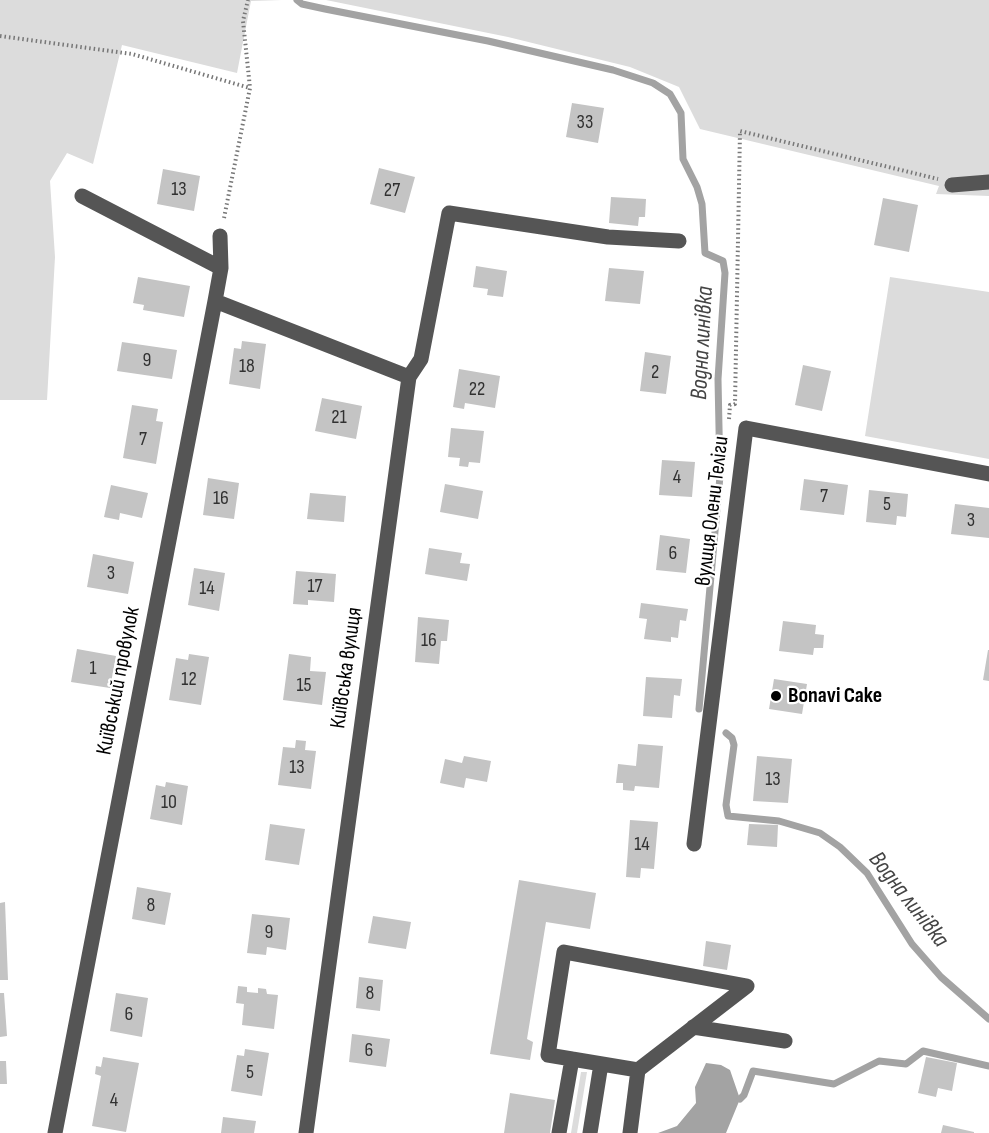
<!DOCTYPE html>
<html>
<head>
<meta charset="utf-8">
<style>
  body { margin:0 }
  canvas { display:block; background:#fff }
</style>
</head>
<body>
<canvas width="989" height="1133"></canvas>
<script>
const c = document.querySelector('canvas').getContext('2d');
c.lineJoin = 'round';
function fillPath(path, color) { c.fillStyle = color; c.fill(path, 'evenodd'); }
const shape = rows => new Path2D(rows.map(r => 'M' + r).join(''));
function trace(path, color, width, dash) { c.strokeStyle = color; c.lineWidth = width; c.lineCap = dash ? 'butt' : 'round'; c.setLineDash(dash || []); c.stroke(path); }
function drawText(font, color, halo, rows, align = 'center') {
  c.font = font + ' "Sofia Sans Condensed",sans-serif'; c.lineWidth = 4.5; c.setLineDash([]); c.textBaseline = 'middle'; c.strokeStyle = halo; c.fillStyle = color; for (const [text, x, y, turn = 0] of rows) {
    c.save(); c.translate(x, y); c.rotate((+turn || 0) * Math.PI / 180); c.textAlign = isNaN(turn) ? turn : align; if (halo) c.strokeText(text, 0, 0); c.fillText(text, 0, 0); c.restore();
  }
}
fillPath(shape([
  [0,0,282,0,251,1,237,73,122,45,93,164,67,153,50,181,55,257,47,400,0,400],
  [326,0,989,0,989,196,936,194,939,186,700,129,679,87,630,67,508,37],
  [890,277,989,292,989,459,865,436],
  [581,1072,587,1072,577,1133,571,1133]
]), '#dcdcdc');
fillPath(shape([
  [706,1063,721,1065,730,1070,740,1099,726,1133,658,1133,677,1126,696,1103,695,1087]
]), '#a3a3a3');
trace(shape([
  [297,0,302,4,325,9,488,41,613,70,653,83,670,94,681,113,683,159,697,187,702,204,705,253,723,261,725,273,718,379,720,476,699,709],
  [726,733,732,738,734,745,726,805,728,816,779,821,820,833,840,847,867,873,912,944,941,977,989,1019],
  [740,1099,744,1095,753,1071,834,1084,879,1061,906,1064,923,1051,989,1066]
]), '#a3a3a3', 7);
fillPath(shape([
  [572,103,604,108,598,143,566,137],
  [379,168,415,177,405,213,370,204],
  [163,169,200,176,194,211,157,204],
  [611,197,646,199,645,217,639,217,638,226,609,223],
  [883,198,918,205,909,252,874,245],
  [476,266,507,271,503,297,487,295,488,289,473,287],
  [609,268,644,271,640,304,605,301],
  [138,277,190,286,184,317,143,310,144,305,133,303],
  [242,341,266,344,260,389,229,384,234,348,241,349],
  [122,342,177,350,172,379,117,371],
  [645,352,671,356,666,394,640,391],
  [803,365,831,371,822,411,795,405],
  [459,369,500,376,495,408,465,403,464,409,453,407],
  [322,398,362,406,356,439,315,431],
  [132,405,158,409,156,421,163,422,156,464,123,458],
  [451,428,484,431,480,463,469,462,468,467,459,466,460,458,448,457],
  [662,460,695,462,692,497,659,495],
  [208,478,239,483,234,519,203,515],
  [804,479,848,485,844,515,800,510],
  [445,484,483,491,478,519,440,512],
  [111,485,148,493,142,518,120,513,119,520,104,517],
  [869,490,908,494,906,517,897,516,896,525,866,522],
  [310,493,346,496,344,522,307,519],
  [955,504,989,508,989,538,951,534],
  [660,535,690,539,686,573,656,570],
  [429,548,462,553,460,563,470,564,467,581,425,574],
  [93,554,134,562,128,594,87,587],
  [194,568,225,573,219,611,188,605],
  [296,571,336,574,334,602,308,600,308,605,293,604],
  [641,603,688,609,686,621,680,620,678,638,671,637,671,642,644,639,647,619,639,618],
  [418,617,449,620,447,641,441,641,439,664,415,662],
  [783,621,816,625,815,634,824,635,823,648,814,648,813,655,779,651],
  [77,649,116,656,110,688,71,682],
  [988,650,989,650,989,681,983,680],
  [189,654,209,657,201,705,169,700,176,658,188,660],
  [289,654,311,657,310,671,326,672,322,705,283,700],
  [646,677,682,679,680,696,674,695,672,718,643,716],
  [774,679,807,684,802,714,769,709],
  [296,740,306,741,305,750,316,751,311,789,278,785,283,747,295,748],
  [638,744,663,746,659,788,635,786,634,791,623,790,623,783,616,783,618,764,636,766],
  [464,756,491,761,487,782,466,778,464,788,440,783,445,759,462,763],
  [757,756,792,759,788,803,753,801],
  [166,782,188,786,182,825,150,819,156,785,165,787],
  [630,820,658,822,654,869,641,868,640,878,626,877],
  [270,824,305,829,299,865,265,860],
  [749,824,778,825,777,847,747,845],
  [519,880,596,893,590,929,546,922,527,1039,533,1042,530,1060,490,1054],
  [137,887,171,893,165,925,132,919],
  [5,902,8,980,0,980,0,903],
  [252,914,290,918,286,950,267,947,266,955,247,953],
  [373,916,411,922,406,949,368,943],
  [706,941,731,945,727,970,703,966],
  [359,977,383,980,380,1011,356,1008],
  [238,986,247,987,247,992,258,993,258,988,266,989,267,994,278,995,274,1029,242,1025,244,1004,236,1003],
  [0,993,4,993,7,1036,0,1037],
  [116,993,148,998,142,1037,110,1031],
  [352,1034,390,1039,386,1067,349,1062],
  [245,1049,269,1053,262,1096,231,1091,237,1055,244,1056],
  [103,1057,139,1063,126,1132,92,1126,101,1076,95,1074,96,1066,101,1067],
  [926,1057,957,1063,952,1091,938,1088,936,1097,918,1093],
  [0,1061,6,1061,7,1084,0,1084],
  [510,1093,555,1100,550,1133,504,1133],
  [223,1117,256,1121,254,1133,221,1133],
  [943,1125,974,1132,974,1133,941,1133]
]), '#c4c4c4');
trace(shape([
  [0,36,132,54,250,88],
  [224,218,250,88,243,21,248,0],
  [729,419,730,405,735,404,740,131,938,179]
]), '#777', 4, [1.5, 3]);
trace(shape([
  [952,185,989,182],
  [82,196,221,268],
  [215,301,409,377],
  [694,844,746,428,989,474],
  [693,1027,785,1041],
  [55,1133,215,301,221,268,220,236],
  [306,1133,409,377,421,359,449,213,608,237,679,241],
  [559,1133,572,1059],
  [590,1133,601,1064],
  [630,1133,638,1070,747,986,564,952,548,1055,638,1070]
]), '#555', 15);
for (const [x, y, r, color] of [
  [776,696,6,"#000"]
]) { const dot = new Path2D(); dot.arc(x, y, r, 0, 2 * Math.PI); c.fillStyle = color; c.fill(dot); trace(dot, '#fff', 2); }
drawText('20px', '#313131', null, [
  ["33",585,123],
  ["13",179,190],
  ["27",392,191],
  ["9",147,361],
  ["18",247,367],
  ["2",655,373],
  ["22",477,390],
  ["21",339,418],
  ["7",143,440],
  ["4",677,478],
  ["7",824,497],
  ["16",221,499],
  ["5",887,505],
  ["3",971,521],
  ["6",673,554],
  ["3",111,574],
  ["17",315,587],
  ["14",207,589],
  ["16",429,641],
  ["1",93,669],
  ["12",189,680],
  ["15",304,686],
  ["13",297,768],
  ["13",773,780],
  ["10",169,803],
  ["14",642,845],
  ["8",151,906],
  ["9",269,933],
  ["8",370,994],
  ["6",129,1015],
  ["6",369,1051],
  ["5",250,1073],
  ["4",114,1101]
]);
drawText('22px', '#000', '#fff', [
  ["вулиця Олени Теліги",713,511,-83],
  ["Київська вулиця",347,668,-82],
  ["Київський провулок",119,681,-79]
]);
drawText('bold 22px', '#000', '#fff', [
  ["Bonavi Cake",788,696]
], 'left');
drawText('italic 24px', '#444', '#fff', [
  ["Водна линівка",703,343,-87],
  ["Водна линівка",908,900,52]
]);
</script>
</body>
</html>
